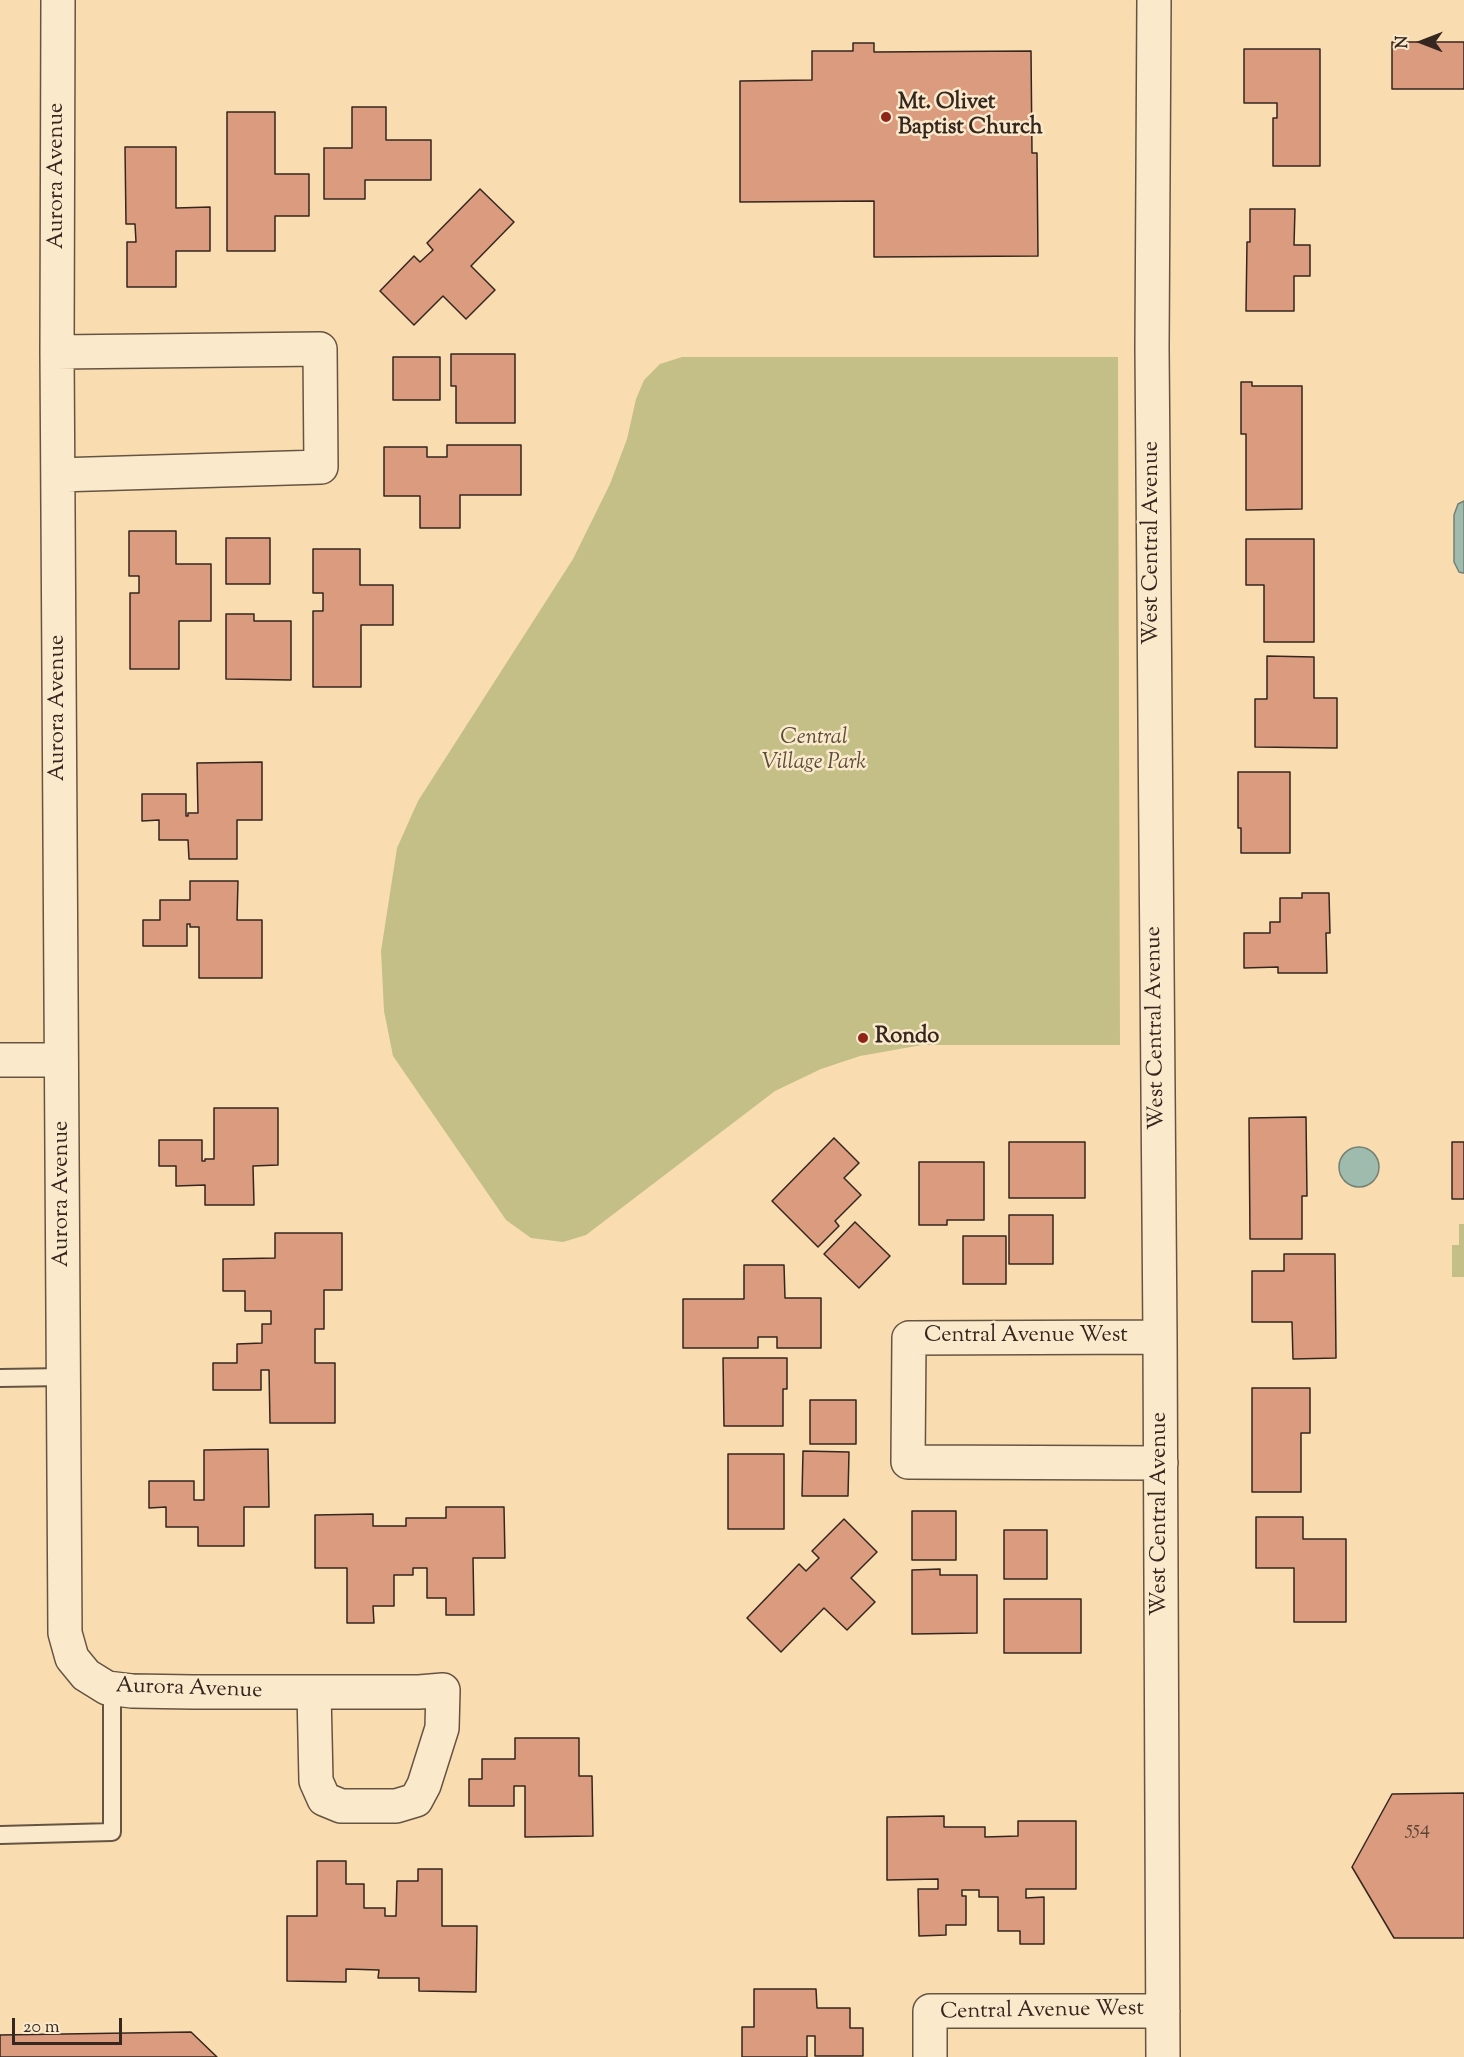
<!DOCTYPE html>
<html>
<head>
<meta charset="utf-8">
<style>
  body { margin:0 }
  #map { position:relative; width:1464px; height:2057px; overflow:hidden; background:#f9ddb0; font-family:"Sorts Mill Goudy",serif }
  canvas { display:block }
  .north { position:absolute; left:1392px; top:12px; width:60px; height:60px; -webkit-text-stroke:4px #fbe9cc; paint-order:stroke; rotate:270deg; font-size:16px; font-weight:700; line-height:24px; text-align:center; color:#35271f }
  .north::after { content:''; display:block; margin:auto; width:21px; height:27px; background:#35271f; clip-path:polygon(50% 0,100% 100%,50% 72%,0 100%) }
  .scale { position:absolute; left:12px; top:2018px; width:110px; height:27px; box-sizing:border-box; border:3px solid #35271f; border-top:0; padding-left:8px; font-size:18px; line-height:21px; white-space:nowrap; color:#35271f; -webkit-text-stroke:4px #fbe9cc; paint-order:stroke }
</style>
</head>
<body>
<div id="map">
<canvas width="1464" height="2057"></canvas>
<div class="north">N</div>
<div class="scale">20 m</div>
</div>
<script>
const c = document.querySelector('canvas').getContext('2d');
c.lineJoin = 'round';
function fillPath(path, color) { c.fillStyle = color; c.fill(path, 'evenodd'); }
const shape = rows => new Path2D(rows.map(r => 'M' + r).join(''));
function trace(path, color, width, dash) { c.strokeStyle = color; c.lineWidth = width; c.lineCap = dash ? 'butt' : 'round'; c.setLineDash(dash || []); c.stroke(path); }
function drawText(font, color, halo, rows, align = 'center') {
  c.font = font + ' "Sorts Mill Goudy",serif'; c.lineWidth = 5; c.setLineDash([]); c.textBaseline = 'middle'; c.strokeStyle = halo; c.fillStyle = color; for (const [text, x, y, turn = 0] of rows) {
    c.save(); c.translate(x, y); c.rotate((+turn || 0) * Math.PI / 180); c.textAlign = isNaN(turn) ? turn : align; if (halo) c.strokeText(text, 0, 0); c.fillText(text, 0, 0); c.restore();
  }
}
fillPath(shape([
  [682,357,1118,357,1120,1045,922,1045,860,1056,821,1069,775,1091,586,1235,563,1242,531,1238,506,1220,393,1056,384,1011,381,951,397,848,418,801,573,559,610,484,627,439,636,399,644,380,660,364],
  [1459,1224,1464,1224,1464,1277,1452,1277,1452,1245,1459,1245]
]), '#c3bf87');
const water = shape([
  [1464,501,1464,573,1463,573,1459,572,1454,562,1454,515,1458,504,1464,501],
  '1339 1167a20 20 0 1 1 40 0a20 20 0 1 1-40 0Z'
]);
fillPath(water, '#9ebbad');
trace(water, '#748074', 1.5);
const building = shape([
  [1392,42,1464,42,1464,89,1392,89,1392,42],
  [853,43,874,43,874,52,1031,51,1032,153,1037,153,1038,256,874,257,874,201,740,202,740,81,812,80,812,51,853,51,853,43],
  [1244,49,1320,49,1320,166,1273,166,1273,118,1277,118,1277,103,1244,103,1244,49],
  [352,107,386,107,386,140,431,140,431,180,365,180,365,199,324,199,324,148,352,148,352,107],
  [227,112,275,112,275,174,309,174,309,216,275,216,275,251,227,251,227,112],
  [125,147,176,147,176,208,210,207,210,251,176,251,176,287,127,287,127,242,136,242,135,224,126,224,125,147],
  [480,189,514,222,471,266,495,290,466,319,443,296,414,325,380,291,414,256,420,262,433,250,427,243,480,189],
  [1250,209,1295,209,1294,245,1310,245,1310,276,1294,276,1294,311,1246,311,1247,242,1250,242,1250,209],
  [451,354,515,354,515,423,456,423,456,386,451,386,451,354],
  [393,357,440,357,440,400,393,400,393,357],
  [1241,382,1252,382,1252,386,1302,386,1302,509,1246,510,1246,434,1241,434,1241,382],
  [447,445,521,445,521,495,460,495,460,528,420,528,420,496,384,496,384,447,427,447,427,457,447,457,447,445],
  [129,531,176,531,176,564,211,564,211,621,179,621,179,669,130,669,130,593,139,593,139,576,129,576,129,531],
  [226,538,270,538,270,584,226,584,226,538],
  [1246,539,1314,539,1314,642,1264,642,1264,585,1246,585,1246,539],
  [313,549,360,549,360,585,393,585,393,625,361,625,361,687,313,687,313,611,323,611,323,593,313,593,313,549],
  [226,614,254,614,254,621,291,621,291,680,226,679,226,614],
  [1267,656,1314,657,1314,698,1337,698,1337,748,1255,747,1255,699,1267,699,1267,656],
  [262,762,262,820,237,820,237,859,189,859,188,840,159,840,159,820,142,821,142,794,186,794,186,816,188,816,188,813,198,813,197,763,262,762],
  [1238,772,1290,772,1290,853,1241,853,1241,828,1238,828,1238,772],
  [190,881,238,881,237,920,262,920,262,978,199,978,199,927,190,927,190,924,187,924,187,946,143,946,143,920,160,920,160,900,190,900,190,881],
  [1302,893,1329,893,1330,933,1326,933,1327,973,1278,973,1278,967,1244,968,1244,933,1270,933,1270,922,1280,922,1280,898,1302,898,1302,893],
  [214,1108,278,1108,278,1165,253,1166,254,1205,205,1205,205,1185,176,1186,176,1166,159,1166,159,1140,202,1140,202,1161,205,1161,205,1159,214,1159,214,1108],
  [1306,1117,1307,1196,1302,1196,1302,1239,1250,1239,1249,1118,1306,1117],
  [834,1138,859,1163,844,1178,861,1195,835,1221,839,1226,818,1247,772,1201,834,1138],
  [1009,1142,1085,1142,1085,1198,1009,1198,1009,1142],
  [1452,1142,1464,1142,1464,1199,1452,1199,1452,1142],
  [919,1162,984,1162,984,1220,947,1220,947,1225,919,1225,919,1162],
  [1009,1215,1053,1215,1053,1264,1009,1264,1009,1215],
  [855,1222,890,1256,859,1288,824,1254,855,1222],
  [275,1233,342,1233,342,1290,324,1290,324,1329,315,1329,315,1363,335,1363,335,1423,270,1423,269,1370,261,1370,261,1390,213,1390,213,1363,237,1363,237,1344,262,1343,262,1324,271,1324,271,1311,245,1311,245,1291,223,1291,223,1259,275,1258,275,1233],
  [963,1236,1006,1236,1006,1284,963,1284,963,1236],
  [1284,1254,1335,1254,1336,1358,1293,1359,1292,1322,1252,1322,1252,1271,1284,1271,1284,1254],
  [744,1265,784,1265,785,1298,821,1298,821,1348,777,1348,777,1337,758,1337,758,1348,683,1348,683,1299,744,1299,744,1265],
  [723,1358,787,1358,787,1389,783,1389,783,1426,724,1426,723,1358],
  [1252,1388,1310,1388,1310,1433,1301,1433,1301,1492,1252,1492,1252,1388],
  [810,1400,856,1400,856,1444,810,1444,810,1400],
  [268,1449,269,1507,244,1507,244,1546,198,1546,198,1527,166,1527,166,1507,149,1508,149,1481,194,1481,194,1500,204,1500,204,1450,268,1449],
  [803,1451,849,1452,848,1496,802,1496,803,1451],
  [728,1454,784,1454,784,1529,728,1529,728,1454],
  [446,1507,504,1507,505,1558,473,1558,474,1615,446,1615,446,1598,427,1598,427,1568,413,1568,413,1575,394,1575,394,1606,373,1606,374,1623,347,1623,347,1568,315,1568,315,1515,373,1514,373,1526,406,1526,406,1518,446,1518,446,1507],
  [912,1511,956,1511,956,1560,912,1560,912,1511],
  [1256,1517,1303,1517,1303,1539,1346,1539,1346,1622,1294,1622,1294,1568,1256,1568,1256,1517],
  [844,1519,877,1552,851,1578,875,1602,847,1630,824,1608,781,1652,747,1618,799,1564,806,1571,819,1558,812,1551,844,1519],
  [1004,1530,1047,1530,1047,1579,1004,1579,1004,1530],
  [940,1569,940,1575,977,1575,977,1633,912,1634,912,1570,940,1569],
  [1004,1599,1081,1599,1081,1653,1004,1653,1004,1599],
  [515,1738,579,1738,579,1776,592,1776,593,1836,525,1837,525,1786,514,1786,514,1806,469,1806,469,1779,482,1779,482,1759,515,1759,515,1738],
  [1464,1793,1464,1938,1394,1938,1352,1867,1392,1794,1464,1793],
  [944,1816,944,1827,985,1827,985,1837,1018,1836,1018,1821,1076,1821,1076,1889,1026,1889,1026,1898,1044,1897,1044,1944,1020,1944,1020,1931,998,1931,998,1897,979,1897,979,1890,962,1890,962,1896,966,1896,966,1925,946,1925,946,1935,919,1936,918,1889,938,1889,938,1879,887,1880,887,1817,944,1816],
  [317,1861,346,1861,346,1884,364,1884,364,1908,385,1908,385,1916,396,1916,397,1881,418,1881,418,1869,442,1869,442,1926,477,1926,476,1992,419,1991,419,1978,378,1978,379,1970,346,1969,346,1982,287,1981,287,1916,317,1916,317,1861],
  [754,1989,816,1989,817,2008,850,2008,850,2028,863,2028,863,2056,815,2056,815,2036,807,2036,807,2057,742,2057,742,2027,754,2027,754,1989],
  [191,2032,217,2057,0,2057,0,2035,191,2032]
]);
fillPath(building, '#da9b7f');
trace(building, '#35271f', 1.5);
const service = shape([
  [0,1378,64,1377],
  [0,1835,112,1832,112,1689]
]);
const minor = shape([
  [58,0,57,352,65,1633,72,1658,86,1675,107,1688,132,1691,193,1692,419,1692,443,1690,442,1728,424,1785,416,1800,396,1806,341,1806,324,1799,316,1781,314,1692],
  [1154,0,1152,347,1160,1337,1163,2057],
  [57,352,320,349,321,467,58,475],
  [0,1060,61,1060],
  [1160,1337,909,1338,908,1462,1161,1463],
  [930,2057,930,2011,1163,2011]
]);
trace(service, '#665443', 20);
trace(minor, '#665443', 36);
trace(service, '#fbe9cc', 16);
trace(minor, '#fbe9cc', 33);
for (const [x, y, r, color] of [
  [886,117,6,"#8f2418"],
  [863,1038,6,"#8f2418"]
]) { const dot = new Path2D(); dot.arc(x, y, r, 0, 2 * Math.PI); c.fillStyle = color; c.fill(dot); trace(dot, '#fbe9cc', 2); }
drawText('20px', '#5e4437', null, [
  ["554",1418,1831]
]);
drawText('bold 22px', '#35271f', '#fbe9cc', [
  ["Mt. Olivet",898,104],
  ["Baptist Church",898,129],
  ["Rondo",875,1038]
], 'left');
drawText('22px', '#35271f', '#fbe9cc', [
  ["Aurora Avenue",58,176,-90],
  ["West Central Avenue",1153,543,-90],
  ["Aurora Avenue",59,708,-90],
  ["West Central Avenue",1157,1028,-91],
  ["Aurora Avenue",63,1194,-90],
  ["Central Avenue West",1026,1337],
  ["West Central Avenue",1161,1514,-90],
  ["Aurora Avenue",189,1690,2],
  ["Central Avenue West",1042,2012,-1]
]);
drawText('italic 22px', '#584d39', '#fbe9cc', [
  ["Central",814,739],
  ["Village Park",814,764]
]);
</script>
</body>
</html>
